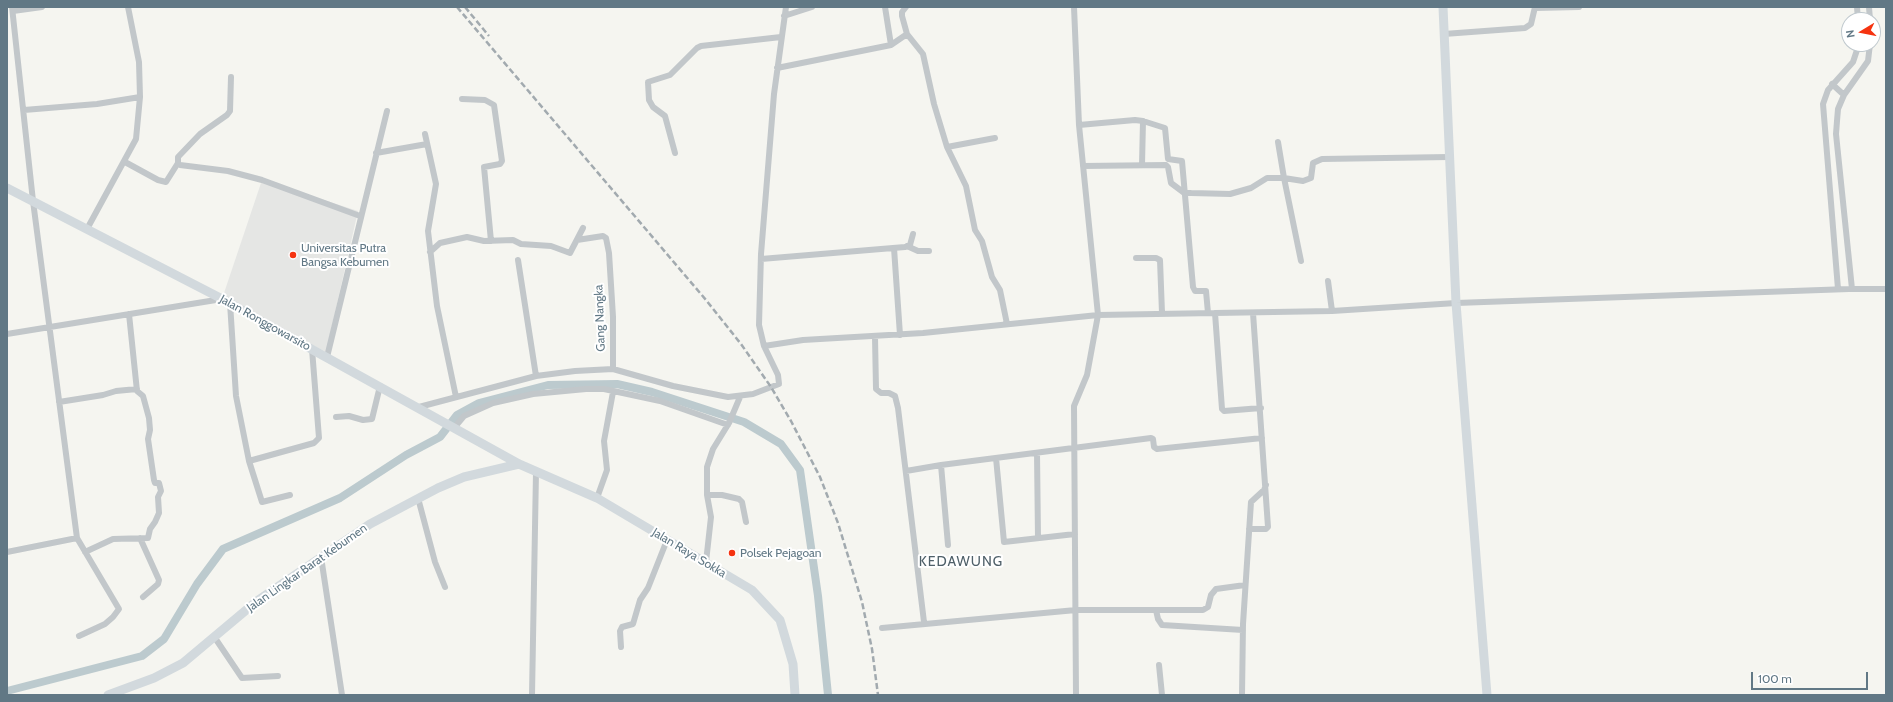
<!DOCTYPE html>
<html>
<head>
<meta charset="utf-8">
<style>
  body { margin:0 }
  #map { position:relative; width:1893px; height:702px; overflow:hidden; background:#f5f5f0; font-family:Cabin,sans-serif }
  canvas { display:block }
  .frame { position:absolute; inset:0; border:8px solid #617885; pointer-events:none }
  .north { position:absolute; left:1841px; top:12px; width:40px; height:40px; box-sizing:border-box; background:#fff; border:1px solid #c0c9ce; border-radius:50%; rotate:260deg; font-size:11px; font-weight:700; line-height:16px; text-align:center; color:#617885 }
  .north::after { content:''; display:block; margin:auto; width:14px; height:18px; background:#f53310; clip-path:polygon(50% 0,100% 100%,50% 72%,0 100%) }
  .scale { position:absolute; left:1751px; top:672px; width:117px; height:18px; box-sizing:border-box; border:2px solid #617885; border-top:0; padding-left:5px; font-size:12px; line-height:14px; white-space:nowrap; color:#617885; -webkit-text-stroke:3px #fff; paint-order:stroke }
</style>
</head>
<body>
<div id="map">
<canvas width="1893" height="702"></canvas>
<div class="frame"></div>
<div class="north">N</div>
<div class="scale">100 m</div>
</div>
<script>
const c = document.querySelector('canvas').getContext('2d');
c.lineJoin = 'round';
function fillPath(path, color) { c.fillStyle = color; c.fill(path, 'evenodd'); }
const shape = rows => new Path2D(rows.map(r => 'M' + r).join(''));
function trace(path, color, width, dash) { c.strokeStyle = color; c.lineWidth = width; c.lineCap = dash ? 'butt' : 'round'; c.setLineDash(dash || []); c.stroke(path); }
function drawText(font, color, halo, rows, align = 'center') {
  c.font = font + ' Cabin,sans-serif'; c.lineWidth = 4; c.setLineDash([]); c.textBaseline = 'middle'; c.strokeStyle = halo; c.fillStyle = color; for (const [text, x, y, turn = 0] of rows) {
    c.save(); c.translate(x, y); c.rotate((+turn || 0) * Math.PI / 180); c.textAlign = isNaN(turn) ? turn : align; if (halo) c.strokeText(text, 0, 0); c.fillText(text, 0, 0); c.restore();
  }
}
fillPath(shape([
  [262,180,358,211,326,352,222,299]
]), '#e5e6e4');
trace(shape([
  [7,691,142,656,164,639,197,584,223,549,340,498,406,455,440,437,457,415,479,403,548,385,617,384,652,392,744,422,781,444,800,470,818,596,828,695]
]), '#bccace', 8);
trace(shape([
  [12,7,33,201,77,538],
  [885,7,891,45],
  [1074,7,1079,125,1098,315,1087,375,1074,406,1076,695],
  [1857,7,1858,20],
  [1869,7,1870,20],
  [1535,8,1579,7],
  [13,11,42,7],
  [784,16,812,7],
  [907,34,923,54,934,104,947,147,995,138],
  [1444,34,1525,28,1531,24,1535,7],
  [777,68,891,45,907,34,902,16,902,12,906,7],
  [231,77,230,111,227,115,200,134,178,157,178,163,180,165,228,171,262,180,360,216],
  [1832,84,1844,95],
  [462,99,485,100,494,105,502,161,500,164,484,167,491,241],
  [24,110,97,104,140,97],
  [1143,121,1165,128,1168,159,1182,161,1193,287,1195,291,1206,291,1208,313],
  [1079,125,1135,120,1143,121,1142,165],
  [425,134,436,184,428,231,437,306,456,397],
  [1278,142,1284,178,1303,181,1311,178,1313,163,1322,159,1449,157],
  [947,147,966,186,975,230,982,241,992,277,1000,290,1007,324],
  [376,153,427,144],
  [675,153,665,116,653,107,649,100,648,82,670,75,697,48,701,46,781,37],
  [125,162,158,180,166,182,178,163],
  [1083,166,1166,165,1168,167,1171,183,1183,192,1191,193,1230,194,1251,188,1267,178,1284,178,1301,261],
  [87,229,136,139,140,97,139,62,128,7],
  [577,240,603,236,606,238,609,253,613,317,613,369],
  [907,246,918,251,929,251],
  [894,248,900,335],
  [430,252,440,243,467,237,484,241,513,240,521,244,551,246,570,253,583,228],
  [1136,258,1156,258,1160,260,1162,313],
  [761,259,905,247,910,245,913,234],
  [518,260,536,376],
  [1328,281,1332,311],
  [1838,289,1823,104,1828,90,1853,62,1859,44],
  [1852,289,1836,134,1837,121,1838,109,1844,95,1868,61,1870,44],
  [230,303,236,396,249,461,314,443,319,438,312,349],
  [1215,313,1222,409,1224,411,1261,408],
  [7,334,222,299],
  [875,337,876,389,881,393,889,393,895,396,898,408,924,622],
  [764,346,803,340,923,333,1098,315,1332,311,1456,303,1849,289,1886,289],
  [327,357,387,111],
  [59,402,103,395,116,391,137,389],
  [419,407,536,376,575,371,613,369,673,386,728,397,753,394,779,384,778,375,764,346,759,325,761,254,774,94,786,7],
  [336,417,349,416,363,420,372,419,380,386],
  [454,428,464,416,493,403,533,394,586,389,604,389,660,401,728,425],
  [1037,453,1038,538],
  [996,458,1004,542,1075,534],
  [249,461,262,502,290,495],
  [941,465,1151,438,1153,439,1154,447,1157,449,1262,438],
  [906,471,941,465,948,545],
  [707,495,722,495,739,499,742,502,746,522],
  [418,498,435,562,445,587],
  [597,498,607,470,604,441,613,392],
  [1249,529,1266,529,1268,527,1253,313],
  [140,538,159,580,158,584,143,597],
  [7,552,77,538,119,609,113,617,105,624,79,636],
  [85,552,113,539,148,538,150,529,155,522,159,513,158,497,161,491,159,483,155,483,154,480,148,439,150,430,149,418,143,396,137,391,129,314],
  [321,557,342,695],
  [706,562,711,517,707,495,707,467,713,449,729,423,740,397],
  [1156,610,1158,619,1162,625,1243,630],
  [882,628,1076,610,1203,610,1208,607,1211,595,1216,589,1245,585],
  [215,638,242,678,278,676],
  [621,647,620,631,622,627,633,624,640,600,648,588,667,540],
  [1159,665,1162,695],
  [532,695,536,472],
  [1242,695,1243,624,1251,502,1264,490,1266,485]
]), '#c2c7ca', 6);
trace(shape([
  [1443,7,1456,303,1487,695],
  [7,188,230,303,257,319,519,464,597,498,752,590,780,620,793,664,795,695],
  [108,695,154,678,183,663,257,601,370,524,438,488,464,477,519,464]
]), '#d2d9dd', 9);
trace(shape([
  [457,7,706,300,741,344,771,387,791,421,820,477,838,523,862,602,872,649,878,695],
  [465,7,489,36]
]), '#a2aaaf', 2.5, [6, 3]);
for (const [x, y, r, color] of [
  [293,255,4,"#f53310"],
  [732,553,4,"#f53310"]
]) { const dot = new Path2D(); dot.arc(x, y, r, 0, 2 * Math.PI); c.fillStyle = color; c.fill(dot); trace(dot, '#fff', 1.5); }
drawText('12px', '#617885', '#fff', [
  ["Universitas Putra",301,248],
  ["Bangsa Kebumen",301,262],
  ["Polsek Pejagoan",740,553]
], 'left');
drawText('12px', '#617885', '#fff', [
  ["Gang Nangka",600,318,-92],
  ["Jalan Ronggowarsito",265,323,29],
  ["Jalan Raya Sokka",689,553,31],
  ["Jalan Lingkar Barat Kebumen",307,568,-35]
]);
c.letterSpacing = '1px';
drawText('14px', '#4f6069', '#fff', [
  ["KEDAWUNG",961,562]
]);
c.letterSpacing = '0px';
</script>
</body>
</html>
